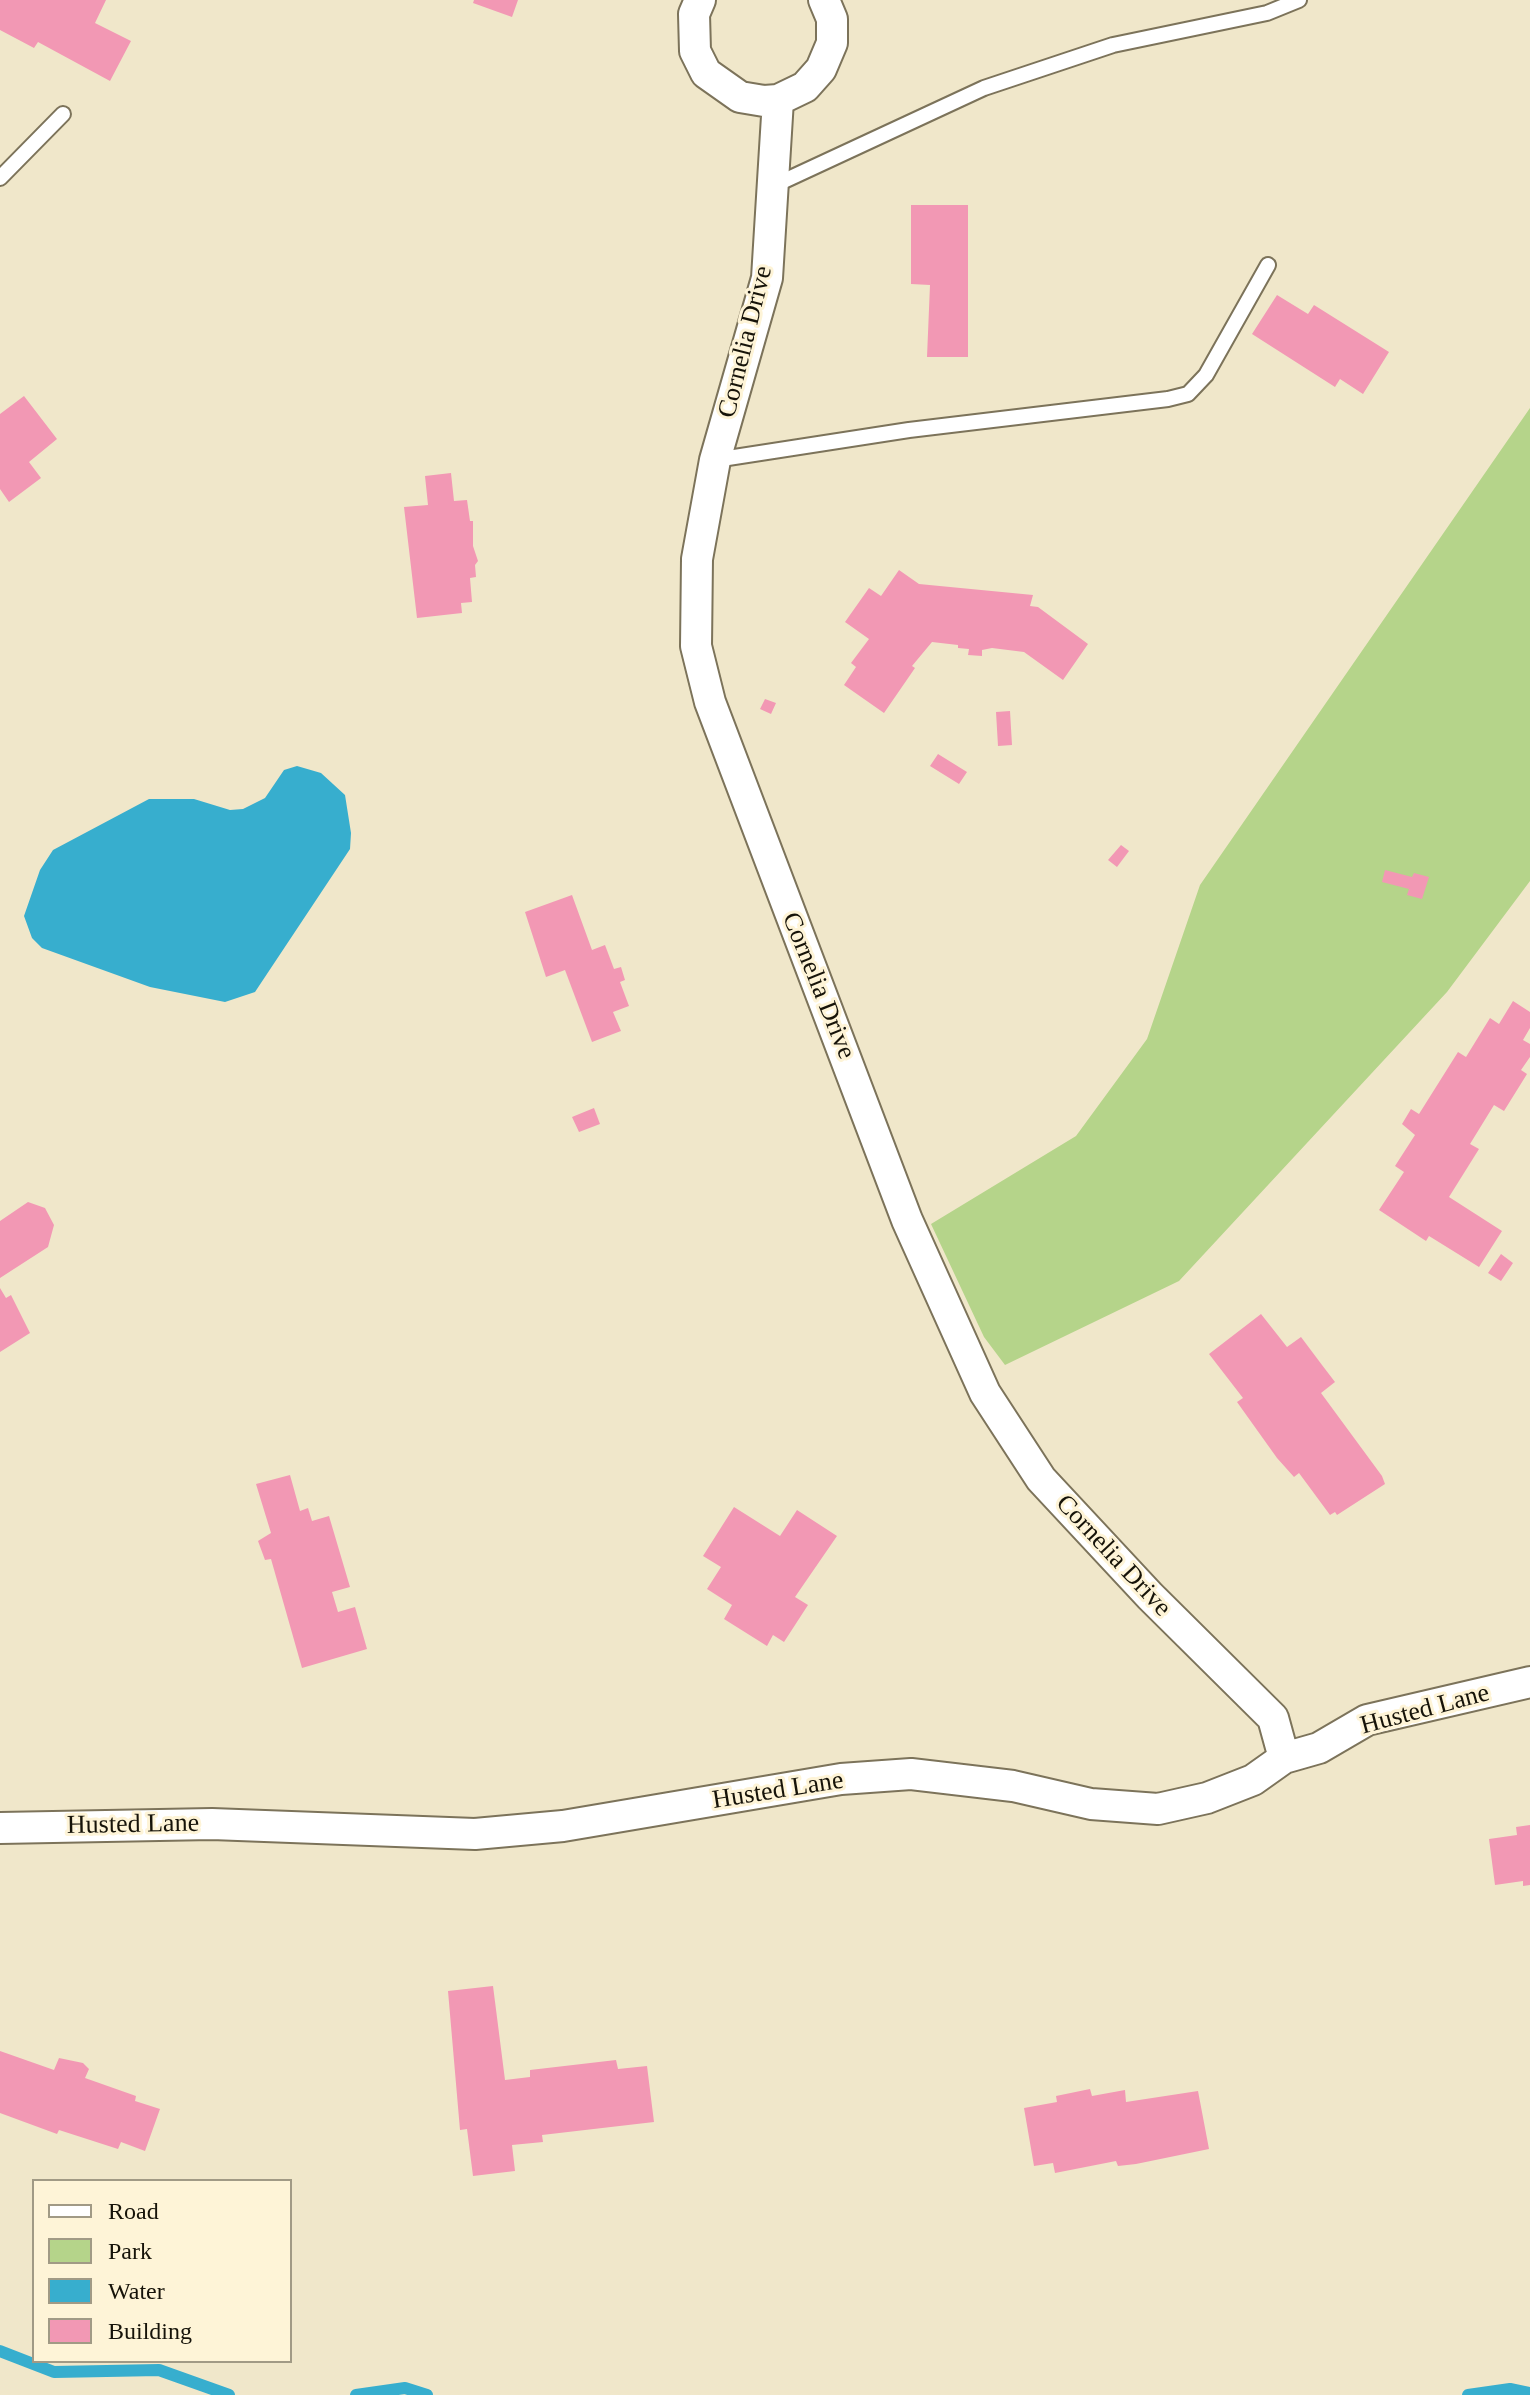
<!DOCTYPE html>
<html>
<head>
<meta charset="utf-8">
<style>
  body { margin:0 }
  #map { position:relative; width:1530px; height:2395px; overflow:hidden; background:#f0e7ca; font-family:Georgia,serif }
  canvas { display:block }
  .legend { position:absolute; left:32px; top:2179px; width:260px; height:184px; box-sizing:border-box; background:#fef4d7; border:2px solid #a19a85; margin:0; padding:10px 14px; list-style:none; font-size:24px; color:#161309 }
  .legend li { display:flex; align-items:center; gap:16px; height:40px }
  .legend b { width:40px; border:2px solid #a19a85 }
</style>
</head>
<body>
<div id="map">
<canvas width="1530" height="2395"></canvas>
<ul class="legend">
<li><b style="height:10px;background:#fff"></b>Road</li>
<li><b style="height:22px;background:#b5d48a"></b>Park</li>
<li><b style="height:22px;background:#37aece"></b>Water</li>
<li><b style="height:22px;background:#f298b4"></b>Building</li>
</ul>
</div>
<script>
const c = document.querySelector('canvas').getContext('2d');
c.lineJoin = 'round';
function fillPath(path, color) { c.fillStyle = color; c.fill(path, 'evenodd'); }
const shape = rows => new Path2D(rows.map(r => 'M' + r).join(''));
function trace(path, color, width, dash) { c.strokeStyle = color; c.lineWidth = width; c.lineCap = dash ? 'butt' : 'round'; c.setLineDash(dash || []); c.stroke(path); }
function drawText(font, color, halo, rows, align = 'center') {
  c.font = font + ' Georgia,serif'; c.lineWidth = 6; c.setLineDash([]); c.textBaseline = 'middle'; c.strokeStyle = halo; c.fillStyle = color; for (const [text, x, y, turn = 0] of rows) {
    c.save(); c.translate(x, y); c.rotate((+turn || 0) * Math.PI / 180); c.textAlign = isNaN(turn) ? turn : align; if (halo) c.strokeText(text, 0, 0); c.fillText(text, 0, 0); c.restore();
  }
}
fillPath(shape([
  [1530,408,1530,881,1447,992,1179,1281,1005,1365,984,1337,931,1224,1076,1136,1147,1039,1200,885]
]), '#b5d48a');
fillPath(shape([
  [297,766,321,773,345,795,351,833,350,849,255,992,225,1002,150,987,42,948,32,938,24,916,40,870,53,850,149,799,194,799,230,810,243,809,265,798,284,770]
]), '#37aece');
trace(shape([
  [0,2351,54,2372,159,2370,229,2395],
  [356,2395,405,2388,427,2395],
  [1468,2395,1510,2389,1530,2393]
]), '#37aece', 12);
fillPath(shape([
  [0,0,106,0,95,23,131,41,110,81,38,42,34,48,0,30],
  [474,0,518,0,512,17,473,3],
  [911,205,968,205,968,357,927,357,930,285,911,284],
  [1277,295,1308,314,1314,305,1389,352,1363,394,1340,379,1335,387,1252,334],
  [24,396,57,439,29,462,41,478,9,502,0,489,0,414],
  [451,473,454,501,467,500,470,521,473,521,473,546,478,561,475,565,476,577,470,578,472,602,461,603,462,613,417,618,404,507,428,505,425,476],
  [899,570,919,584,1033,595,1030,606,1038,607,1088,644,1063,680,1024,652,992,648,982,650,982,656,968,655,969,649,958,648,958,645,932,642,912,666,915,668,884,713,844,685,856,667,851,663,869,639,845,622,869,588,881,596],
  [765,699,776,703,771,714,760,709],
  [1010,711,1012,745,998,746,996,712],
  [938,754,967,772,959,784,930,766],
  [1121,845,1129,851,1117,867,1108,860],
  [1385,870,1412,877,1414,873,1429,877,1422,899,1407,895,1409,889,1382,882],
  [572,895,592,950,605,945,614,969,621,967,625,980,620,982,629,1006,613,1012,621,1031,592,1042,565,970,546,977,525,912],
  [1513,1001,1530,1012,1530,1028,1523,1040,1530,1044,1530,1057,1521,1070,1527,1074,1504,1111,1494,1105,1470,1144,1479,1149,1449,1197,1502,1231,1479,1267,1429,1236,1426,1241,1379,1210,1404,1172,1395,1166,1415,1135,1402,1124,1411,1109,1419,1114,1458,1052,1466,1057,1490,1018,1499,1024],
  [594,1108,600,1124,579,1132,572,1117],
  [28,1202,45,1208,54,1225,48,1247,0,1278,0,1221],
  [1501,1254,1513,1263,1501,1281,1488,1273],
  [0,1288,6,1298,11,1295,30,1333,0,1352],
  [1261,1314,1287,1347,1301,1337,1322,1365,1335,1382,1321,1393,1382,1476,1385,1484,1337,1515,1335,1512,1330,1515,1299,1473,1294,1477,1277,1458,1237,1402,1243,1398,1209,1354],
  [290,1475,300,1511,308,1508,312,1521,329,1516,350,1587,332,1592,338,1612,355,1607,367,1649,302,1668,271,1559,265,1560,258,1541,271,1533,256,1484],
  [734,1507,780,1536,797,1510,837,1536,795,1597,808,1605,784,1642,773,1635,767,1646,724,1619,732,1605,707,1589,721,1567,703,1556],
  [1530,1825,1530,1885,1523,1886,1523,1881,1495,1885,1489,1839,1517,1835,1516,1827],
  [493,1986,505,2080,530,2077,530,2070,616,2060,618,2069,647,2066,654,2122,542,2135,543,2142,512,2145,515,2171,473,2176,467,2129,460,2130,448,1991],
  [0,2051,54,2070,59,2058,83,2063,89,2069,85,2078,136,2096,135,2101,160,2109,145,2151,121,2142,118,2149,59,2130,57,2134,0,2113],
  [1090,2089,1092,2096,1125,2090,1126,2102,1198,2091,1209,2149,1136,2164,1118,2166,1116,2161,1055,2173,1053,2163,1034,2166,1024,2108,1057,2102,1056,2096]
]), '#f298b4');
const service = shape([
  [0,178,63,114],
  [773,186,984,88,1113,45,1267,13,1299,0],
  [715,460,909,430,1168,399,1188,394,1206,375,1268,265]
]);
const minor = shape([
  [700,0,694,14,695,51,706,73,740,97,764,101,778,100,805,87,821,69,832,43,832,19,824,0],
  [778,100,767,278,715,460,697,559,696,646,710,702,907,1220,985,1393,1041,1479,1150,1596,1273,1718,1284,1758],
  [0,1828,212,1824,475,1834,563,1826,841,1779,911,1774,1013,1786,1091,1804,1158,1809,1207,1798,1253,1780,1284,1758,1319,1748,1367,1720,1530,1682]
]);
trace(service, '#7c735a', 18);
trace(minor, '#7c735a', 34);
trace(service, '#fff', 14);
trace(minor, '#fff', 30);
drawText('26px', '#161309', '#fef4d7', [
  ["Cornelia Drive",746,342,-76],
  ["Cornelia Drive",818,986,68],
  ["Cornelia Drive",1113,1556,47],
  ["Husted Lane",1425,1710,-15],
  ["Husted Lane",778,1791,-9],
  ["Husted Lane",133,1825,-1]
]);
</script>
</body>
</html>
